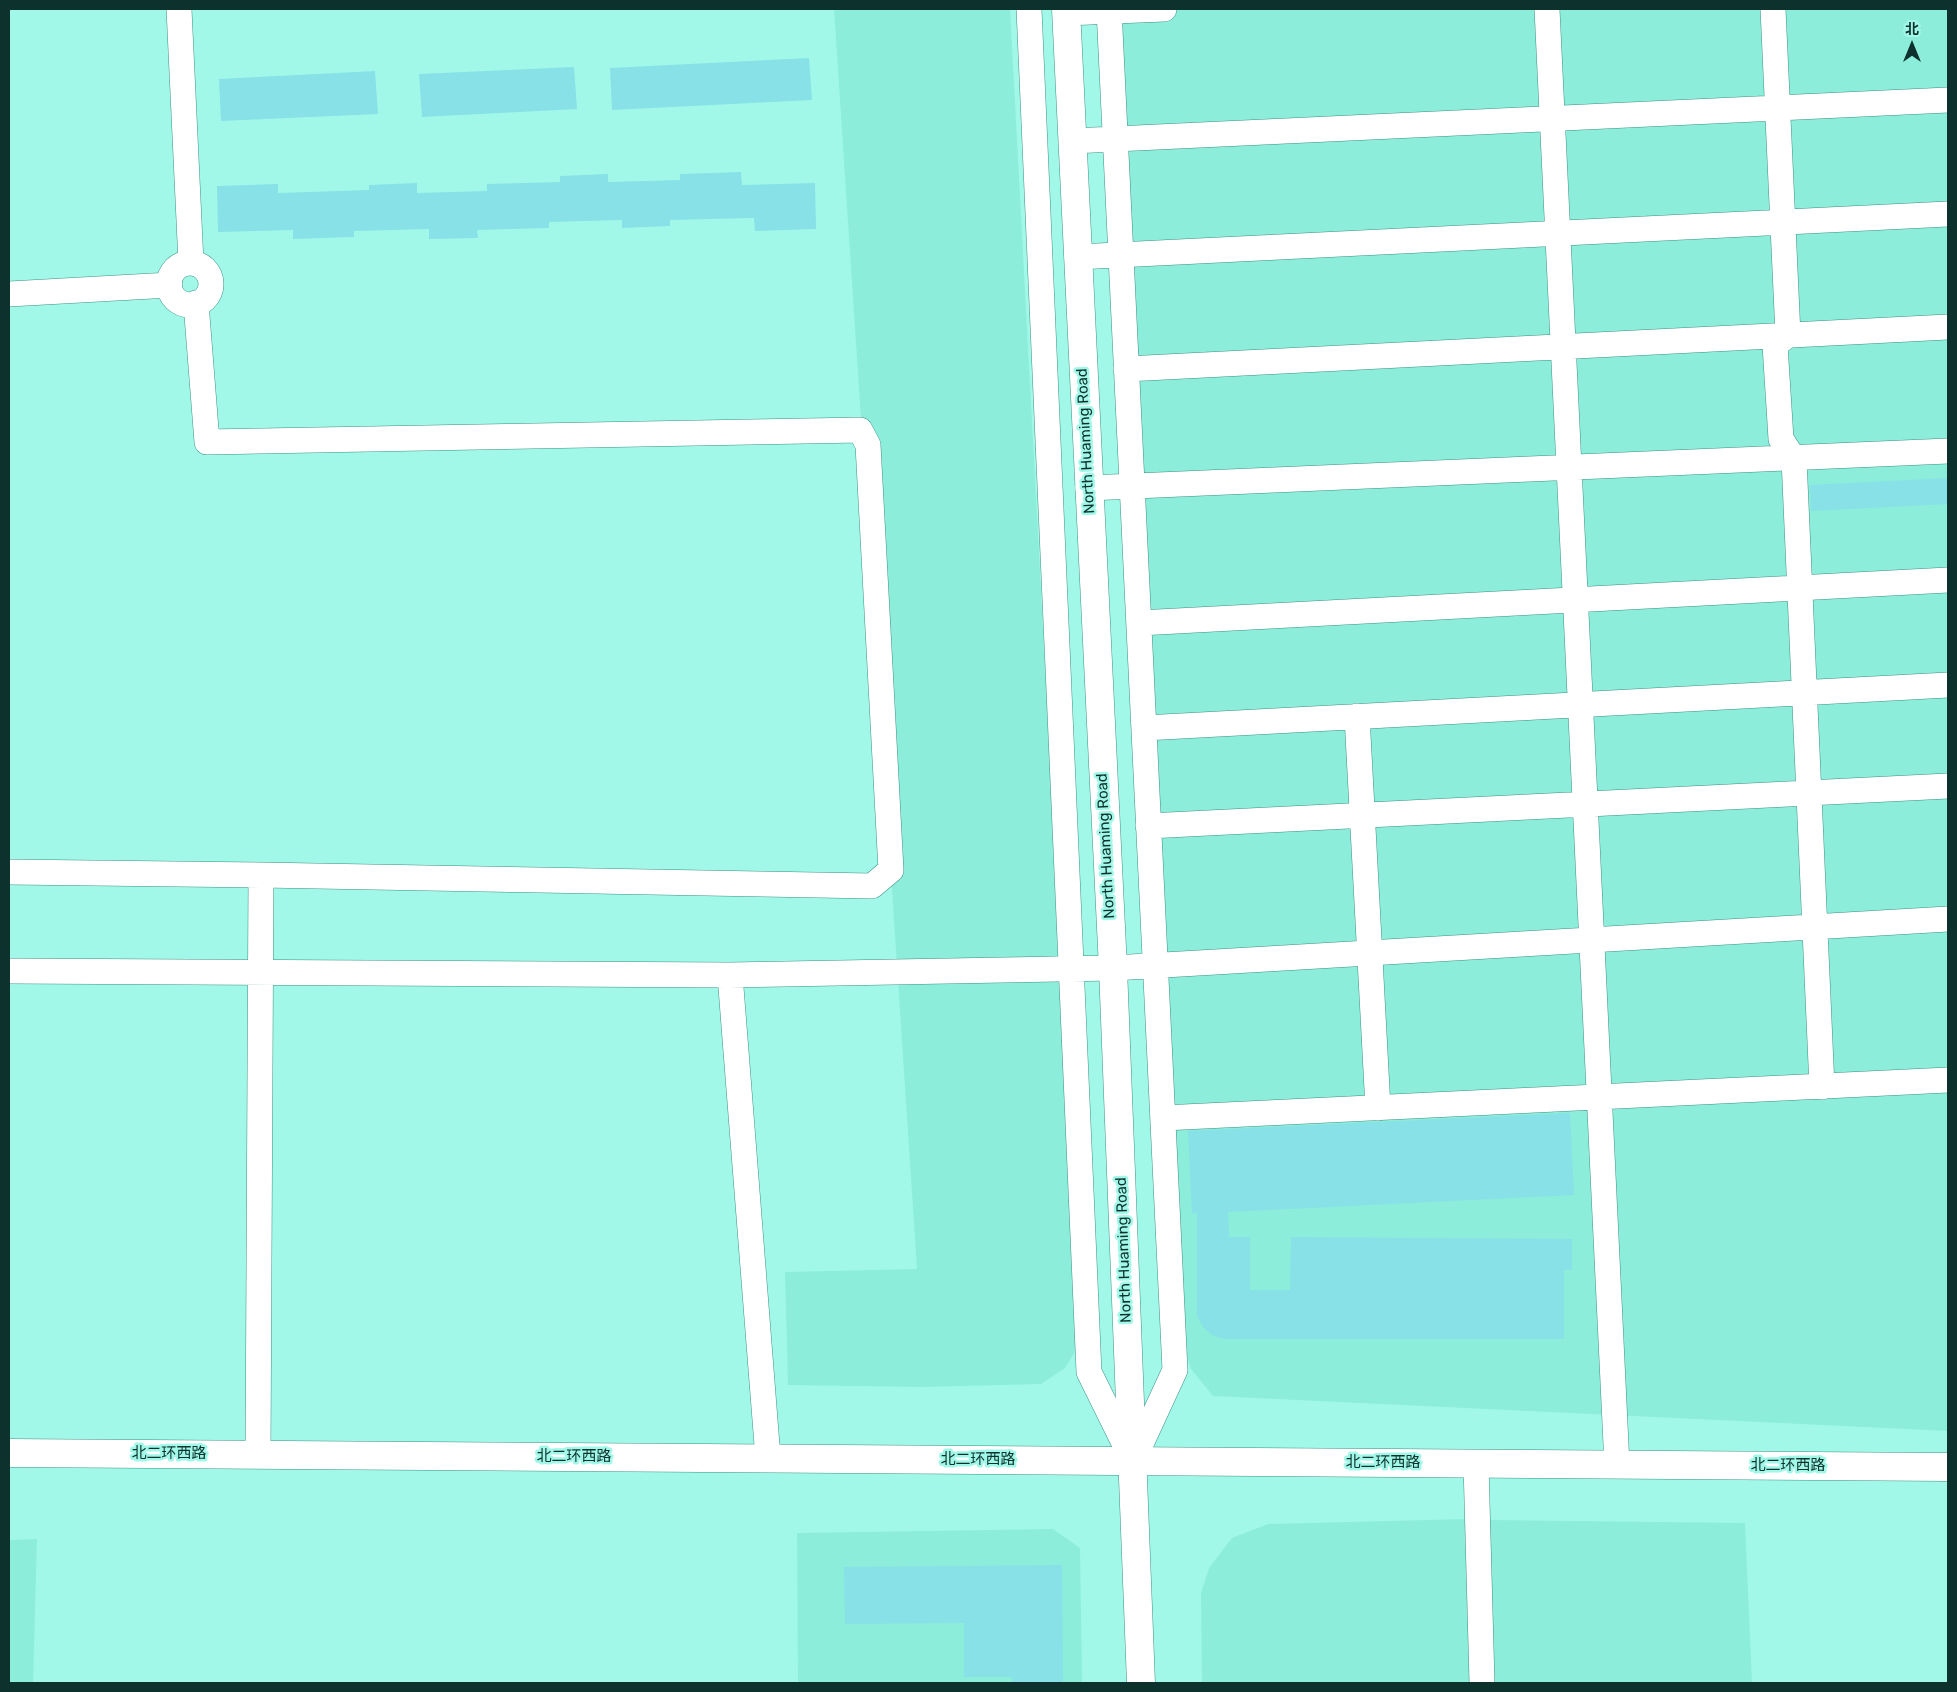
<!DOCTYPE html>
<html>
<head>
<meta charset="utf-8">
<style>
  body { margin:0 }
  #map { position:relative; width:1957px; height:1692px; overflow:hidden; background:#a2f8e8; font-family:Rubik,"Noto Sans SC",sans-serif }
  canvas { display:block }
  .frame { position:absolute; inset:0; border:10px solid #0d322d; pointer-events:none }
  .north { position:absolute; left:1887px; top:20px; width:50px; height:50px; -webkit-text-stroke:4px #a2f8e8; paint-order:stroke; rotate:0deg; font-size:14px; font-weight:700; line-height:20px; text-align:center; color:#0d322d }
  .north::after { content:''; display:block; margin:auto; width:18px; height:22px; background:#0d322d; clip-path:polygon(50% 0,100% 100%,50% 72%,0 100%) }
</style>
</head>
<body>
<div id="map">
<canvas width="1957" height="1692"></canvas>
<div class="frame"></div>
<div class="north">北</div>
</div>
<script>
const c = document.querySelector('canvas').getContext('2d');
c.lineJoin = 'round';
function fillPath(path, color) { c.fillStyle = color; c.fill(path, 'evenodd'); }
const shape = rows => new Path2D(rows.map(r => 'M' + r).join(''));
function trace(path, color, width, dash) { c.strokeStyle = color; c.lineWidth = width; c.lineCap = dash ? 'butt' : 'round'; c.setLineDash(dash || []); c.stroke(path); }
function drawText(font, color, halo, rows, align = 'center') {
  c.font = font + ' Rubik,"Noto Sans SC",sans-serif'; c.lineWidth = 5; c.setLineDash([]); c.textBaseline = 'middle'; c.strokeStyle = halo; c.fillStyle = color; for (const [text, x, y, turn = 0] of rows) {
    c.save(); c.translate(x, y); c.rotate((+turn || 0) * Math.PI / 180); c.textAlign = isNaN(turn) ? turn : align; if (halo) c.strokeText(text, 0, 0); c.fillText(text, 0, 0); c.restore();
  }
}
fillPath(shape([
  [834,9,1010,9,1081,1342,1065,1368,1041,1384,924,1387,788,1385,785,1272,917,1269],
  [1113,9,1948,9,1948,1431,1213,1396,1191,1369,1178,1325],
  [1468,1519,1474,1683,1202,1683,1201,1593,1209,1568,1232,1538,1268,1524],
  [1488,1520,1745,1523,1752,1683,1494,1683],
  [1053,1529,1080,1548,1082,1683,798,1683,797,1533],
  [37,1539,33,1683,9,1683,9,1540]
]), '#8ceddb');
fillPath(shape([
  [809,58,812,100,612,110,610,68],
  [574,67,577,109,422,117,419,74],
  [375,71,378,114,221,121,219,79],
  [741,172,742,185,815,183,816,229,755,231,754,218,670,220,670,226,622,228,622,220,549,222,549,228,477,230,478,238,429,239,429,229,354,231,354,237,293,239,293,230,218,232,217,186,278,184,278,193,369,190,369,185,417,183,417,193,487,191,487,184,560,182,560,176,608,174,608,182,680,180,680,174],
  [1948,478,1948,504,1811,511,1810,485],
  [1570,1113,1574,1195,1228,1212,1229,1237,1250,1237,1250,1290,1290,1290,1291,1237,1572,1239,1572,1270,1564,1270,1564,1339,1224,1339,1212,1335,1203,1327,1197,1316,1197,1213,1192,1214,1188,1131],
  [1062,1565,1063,1683,1013,1683,1012,1677,964,1677,964,1623,845,1624,844,1567]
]), '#87e1e7');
const minor = shape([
  [179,9,191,263],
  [1029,9,1089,1372,1132,1459],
  [1109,9,1175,1370,1133,1461],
  [1547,9,1617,1465],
  [1773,9,1788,335,1775,345,1781,439,1794,459,1822,1087],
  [1066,13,1164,9],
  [1072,141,1948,100],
  [1077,257,1948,214],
  '169 284a21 21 0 1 1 42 0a21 21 0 1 1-42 0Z',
  [9,294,170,285],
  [196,303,207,442,860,430,868,445,891,870,872,886,261,875,258,1455],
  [1126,369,1948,327],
  [1088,488,1948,451],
  [1139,623,1948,580],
  [1357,716,1378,1108],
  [1144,728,1948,685],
  [1148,826,1948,786],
  [9,872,261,875],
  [9,971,730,975,1113,968,1948,919],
  [730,975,768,1458],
  [1163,1118,1948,1080],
  [1476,1464,1482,1683]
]);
const major = shape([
  [1066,9,1113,968,1141,1683]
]);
const highway = shape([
  [9,1453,1948,1467]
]);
trace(minor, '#3b9284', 26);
trace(major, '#3b9284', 29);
trace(highway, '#3b9284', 29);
trace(minor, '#fff', 25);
trace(major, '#fff', 28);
trace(highway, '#fff', 28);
drawText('15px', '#0d322d', '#a2f8e8', [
  ["North Huaming Road",1086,441,-93],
  ["North Huaming Road",1106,846,-93],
  ["North Huaming Road",1124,1250,-92],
  ["北二环西路",169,1454],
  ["北二环西路",574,1457],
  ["北二环西路",978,1460],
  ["北二环西路",1383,1463],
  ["北二环西路",1788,1466]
]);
</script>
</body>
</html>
